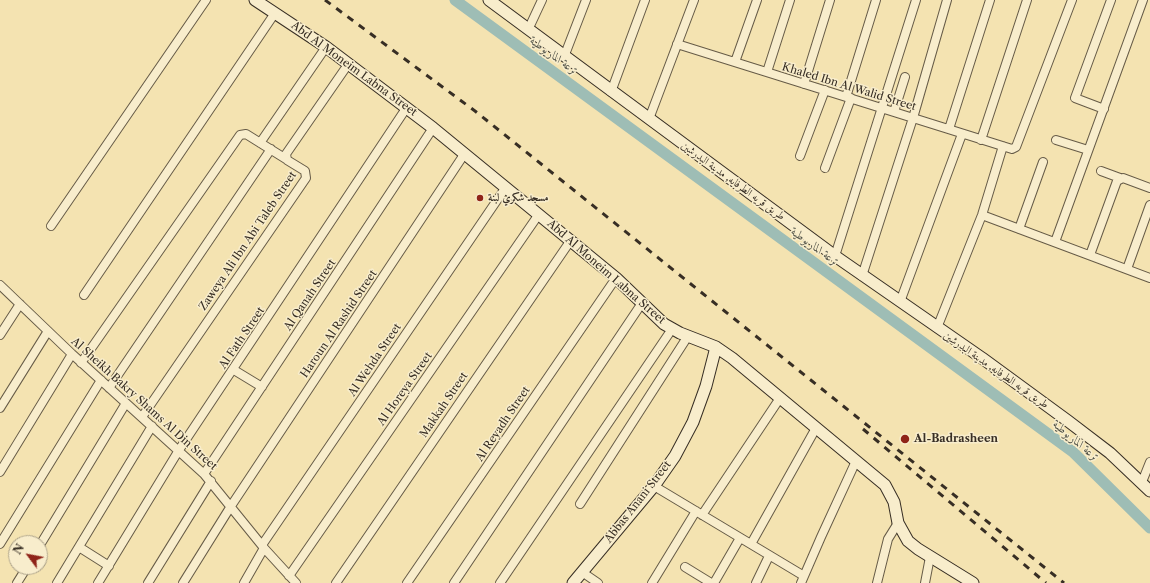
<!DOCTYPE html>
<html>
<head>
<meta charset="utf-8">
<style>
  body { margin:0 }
  #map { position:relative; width:1150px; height:583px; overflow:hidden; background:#f4e3b1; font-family:"Libre Caslon Text",serif }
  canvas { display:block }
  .north { position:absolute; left:8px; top:535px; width:40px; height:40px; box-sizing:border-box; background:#f8edcc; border:1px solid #aba189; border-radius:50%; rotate:302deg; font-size:11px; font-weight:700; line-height:16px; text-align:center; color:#372e24 }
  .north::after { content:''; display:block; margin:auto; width:14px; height:18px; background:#8f2418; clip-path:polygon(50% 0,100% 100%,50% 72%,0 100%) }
</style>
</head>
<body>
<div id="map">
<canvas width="1150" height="583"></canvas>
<div class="north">N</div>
</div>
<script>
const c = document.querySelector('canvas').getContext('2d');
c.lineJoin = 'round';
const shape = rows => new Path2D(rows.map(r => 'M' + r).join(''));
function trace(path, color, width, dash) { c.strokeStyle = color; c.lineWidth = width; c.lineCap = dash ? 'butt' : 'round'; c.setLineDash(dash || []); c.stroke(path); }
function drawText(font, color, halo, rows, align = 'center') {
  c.font = font + ' "Libre Caslon Text",Amiri,serif'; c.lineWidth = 3; c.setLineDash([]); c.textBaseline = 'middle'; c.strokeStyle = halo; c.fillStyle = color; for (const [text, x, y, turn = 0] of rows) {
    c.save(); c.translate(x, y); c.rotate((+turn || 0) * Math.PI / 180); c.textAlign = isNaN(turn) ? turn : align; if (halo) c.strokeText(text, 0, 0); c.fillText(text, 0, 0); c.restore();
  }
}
trace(shape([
  [455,0,1073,452,1150,528]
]), '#9ebdb5', 11);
const street = shape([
  [528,30,542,0],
  [677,44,1012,149,1016,147,1072,0],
  [564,57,586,0],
  [735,62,757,0],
  [767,72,790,0],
  [804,84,830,0],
  [611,92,645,0],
  [846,97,876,0],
  [1104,109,1075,98,1111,0],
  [894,112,905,77],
  [649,119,694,0],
  [949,129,990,0],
  [981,140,1027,0],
  [1056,140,1088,150],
  [260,143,326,47],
  [800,156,825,90],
  [825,168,851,98],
  [1101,171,1120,178],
  [982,215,1150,278],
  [51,226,206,0],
  [1019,229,1043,162],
  [1055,242,1143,0],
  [1090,255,1117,181,1123,178,1150,188],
  [835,256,916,0],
  [1127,269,1150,205],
  [862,276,913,118,947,0],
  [0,285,72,354,204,474,264,548,296,583],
  [84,295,275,13],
  [900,302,962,134],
  [937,328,982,215,1003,146],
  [0,335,20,304],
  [81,363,240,135,246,134,286,159],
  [234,370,262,387],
  [109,388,271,149],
  [0,408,48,331],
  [142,417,306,178,305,171,287,160,286,154,349,63],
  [0,472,72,354],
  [204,474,433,128],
  [1142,482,1150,462],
  [654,486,804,576],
  [580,504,688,336],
  [702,515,780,398],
  [0,544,101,380],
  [751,544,816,428],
  [40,545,126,403],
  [262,545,506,187],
  [79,547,109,566],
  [685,567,711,583],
  [582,572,598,583],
  [289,576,539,214],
  [17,583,27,567],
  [57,583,152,426],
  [98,583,179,450,407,107],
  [148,583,211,481],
  [183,583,231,506,465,153],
  [244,583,264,548],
  [336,583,571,240],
  [407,583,616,278],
  [454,583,642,303],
  [500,583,672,329],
  [652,583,696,511],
  [714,583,740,538],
  [756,583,769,556],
  [801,583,821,537,856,461],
  [877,583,888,539,898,523],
  [925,583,930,557]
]);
const secondary = shape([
  [255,0,326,47,433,128,616,278,664,324,680,333,716,347,732,358,885,485,894,502,898,523,908,541,918,549,973,583],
  [489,0,835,256,982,358,1068,421,1110,453,1150,491],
  [573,583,654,486,675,456,693,422,706,386,716,347]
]);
trace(street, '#665b47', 10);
trace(secondary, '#372e24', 13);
trace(street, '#f8edcc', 8);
trace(secondary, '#f8edcc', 11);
trace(shape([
  [325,0,475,111,1064,583],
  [863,429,1046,583]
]), '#372e24', 3, [7, 7]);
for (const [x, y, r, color] of [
  [480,198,4,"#8f2418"],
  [905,439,5,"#8f2418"]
]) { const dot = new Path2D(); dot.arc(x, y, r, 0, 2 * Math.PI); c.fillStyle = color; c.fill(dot); trace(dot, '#f8edcc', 1.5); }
drawText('11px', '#372e24', '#f8edcc', [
  ["Abd Al Moneim Labna Street",354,69,36],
  ["Khaled Ibn Al Walid Street",849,87,17],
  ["طريق قريه الطرفايه, مدينة البدرشين",733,181,36],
  ["Zaweya Ali Ibn Abi Taleb Street",248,241,-56],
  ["Abd Al Moneim Labna Street",606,272,41],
  ["Al Qanah Street",310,295,-56],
  ["Haroun Al Rashid Street",339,324,-56],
  ["Al Fath Street",242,338,-56],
  ["Al Wehda Street",375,360,-56],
  ["طريق قريه الطرفايه, مدينة البدرشين",996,370,35],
  ["Al Horeya Street",405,389,-55],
  ["Al Sheikh Bakry Shams Al Din Street",144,404,42],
  ["Makkah Street",444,405,-56],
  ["Al Reyadh Street",503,424,-56],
  ["Abbas Anani Street",638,502,-52]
]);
drawText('bold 11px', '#372e24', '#f8edcc', [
  ["مسجد شكري لبنة",488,198],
  ["Al-Badrasheen",914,439]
], 'left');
drawText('italic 12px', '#515248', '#f8edcc', [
  ["ترعة الماريوطية",554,56,36],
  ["ترعة الماريوطية",815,247,36],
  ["ترعة الماريوطية",1076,441,40]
]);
</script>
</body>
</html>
